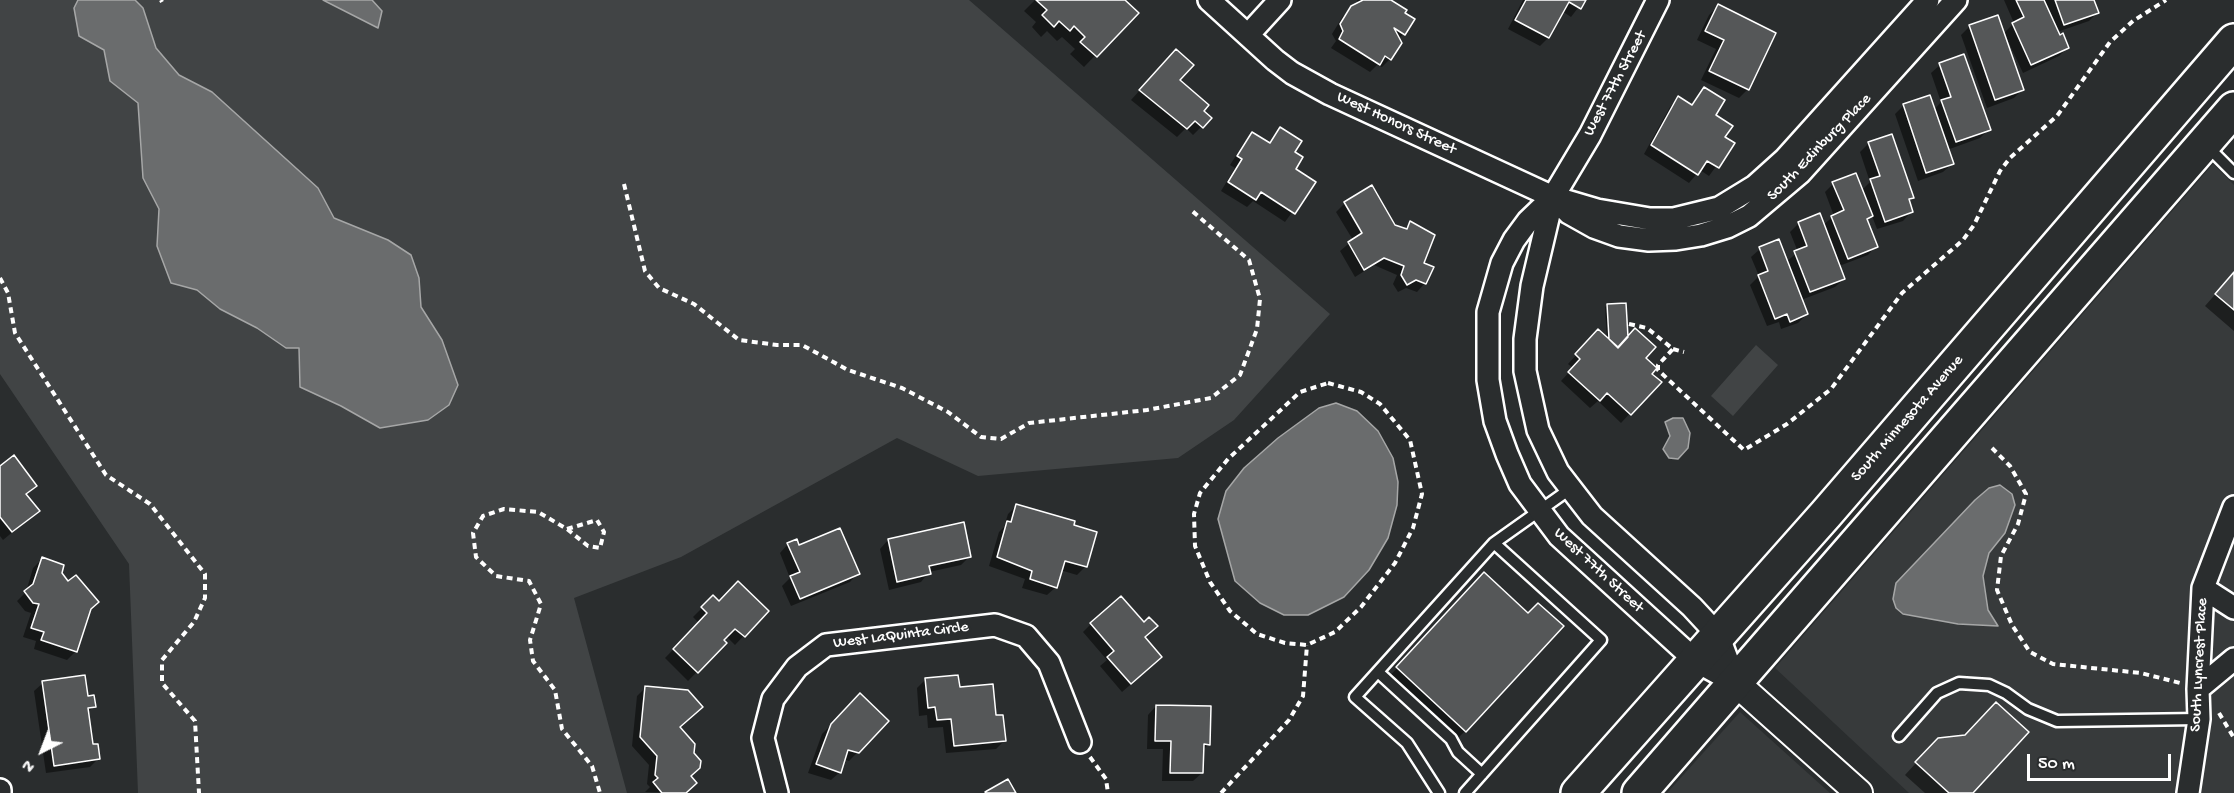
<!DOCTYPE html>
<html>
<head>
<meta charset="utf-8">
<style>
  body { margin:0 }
  #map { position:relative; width:2234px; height:793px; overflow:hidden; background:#2a2d2e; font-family:"Gochi Hand",sans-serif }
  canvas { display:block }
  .north { position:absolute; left:12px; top:721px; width:60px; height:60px; -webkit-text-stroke:4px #2a2d2e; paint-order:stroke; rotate:222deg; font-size:16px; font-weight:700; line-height:24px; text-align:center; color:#fff }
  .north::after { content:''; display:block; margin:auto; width:21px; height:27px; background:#fff; clip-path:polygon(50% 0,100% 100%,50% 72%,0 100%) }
  .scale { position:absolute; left:2027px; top:754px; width:144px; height:27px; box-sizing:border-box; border:3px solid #fff; border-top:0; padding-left:8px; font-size:18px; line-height:21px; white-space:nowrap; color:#fff; -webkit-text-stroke:4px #2a2d2e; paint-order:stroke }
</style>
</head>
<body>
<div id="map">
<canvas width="2234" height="793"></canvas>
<div class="north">N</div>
<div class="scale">50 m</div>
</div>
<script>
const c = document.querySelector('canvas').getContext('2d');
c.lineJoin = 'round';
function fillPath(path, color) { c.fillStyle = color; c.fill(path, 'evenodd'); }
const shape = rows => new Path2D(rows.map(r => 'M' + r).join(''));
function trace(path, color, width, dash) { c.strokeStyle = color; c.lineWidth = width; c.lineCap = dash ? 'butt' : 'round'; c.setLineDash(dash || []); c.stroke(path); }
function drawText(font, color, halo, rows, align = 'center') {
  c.font = font + ' "Gochi Hand",sans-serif'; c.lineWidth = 4.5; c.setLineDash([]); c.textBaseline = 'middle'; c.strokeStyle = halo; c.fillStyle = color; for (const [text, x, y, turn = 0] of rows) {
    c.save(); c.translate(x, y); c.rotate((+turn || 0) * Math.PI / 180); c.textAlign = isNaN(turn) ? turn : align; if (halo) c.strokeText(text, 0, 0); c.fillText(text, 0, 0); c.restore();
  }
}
fillPath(shape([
  [2213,164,2234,185,2234,793,1909,793,1775,668],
  [1740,712,1830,793,1667,793]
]), '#373a3b');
fillPath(shape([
  [0,0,969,0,1330,314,1234,420,1178,458,978,476,897,438,681,557,574,598,627,793,138,793,129,564,0,374],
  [1756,345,1778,365,1733,416,1711,396]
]), '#414445');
const water = shape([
  [78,0,135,0,143,8,156,48,179,75,212,92,318,188,334,218,388,240,411,255,419,278,421,307,442,340,458,385,449,405,428,420,380,428,341,406,300,387,299,348,286,348,257,328,220,309,197,290,171,283,157,246,159,209,143,178,138,103,110,81,104,50,79,36,74,8,78,0],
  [323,0,372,0,382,11,378,28,323,0],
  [1336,403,1357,411,1378,431,1393,458,1398,482,1397,505,1388,538,1369,570,1344,597,1308,615,1284,615,1260,603,1235,581,1218,519,1226,491,1244,468,1278,438,1319,408,1336,403],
  [1673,418,1683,418,1690,433,1688,448,1678,459,1669,458,1663,449,1670,436,1665,422,1673,418],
  [2000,485,2012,494,2015,505,2005,533,1989,553,1983,576,1988,610,1998,626,1958,624,1903,614,1896,608,1893,599,1896,583,1975,500,1989,488,2000,485]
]);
fillPath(water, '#6a6c6d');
trace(water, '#a6a7a7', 1.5);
fillPath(shape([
  [1035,0,1123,0,1136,13,1084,67,1070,54,1075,49,1062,37,1057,41,1047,31,1041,37,1032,27,1036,22,1024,11],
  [1357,0,1388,0,1404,34,1398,39,1390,59,1382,67,1377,65,1370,72,1331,48,1336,41,1332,34,1343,16,1359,4],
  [1523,0,1584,0,1571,17,1562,11,1548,38,1540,46,1508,29],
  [2004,0,2093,0,2097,13,2089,21,2057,32,2068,47,2059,56,2023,73,2007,39,2005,40,2022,90,2014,98,1987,108,1961,35,1970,26,2003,34,2014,23],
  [1718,6,1774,33,1748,89,1739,98,1701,80,1716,49,1697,40,1709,15],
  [1168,59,1178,80,1202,111,1202,126,1193,135,1186,128,1177,137,1131,100],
  [1940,65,1989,129,1980,138,1947,150,1952,164,1943,172,1918,181,1895,114,1904,105,1934,110,1941,102,1931,73],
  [1704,89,1723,138,1733,143,1709,176,1700,170,1689,183,1644,154,1670,107,1678,98,1690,106],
  [1281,129,1293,152,1294,169,1314,182,1285,222,1253,201,1247,207,1221,191,1235,168,1230,165,1244,143,1253,134,1268,144],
  [1869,143,1912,197,1908,201,1911,212,1903,221,1877,229,1872,216,1866,221,1876,246,1868,255,1839,266,1844,279,1835,287,1801,300,1807,314,1798,323,1781,329,1779,322,1767,326,1750,285,1759,276,1751,257,1760,249,1786,262,1798,252,1790,232,1799,223,1823,225,1834,216,1825,192,1833,184,1861,191,1870,182,1860,152],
  [1345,203,1404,230,1411,223,1425,283,1417,292,1406,288,1398,292,1393,284,1397,275,1374,265,1355,277,1340,251,1353,240,1336,212],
  [2234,273,2234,331,2205,306],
  [1607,305,1626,340,1650,374,1659,382,1621,423,1598,401,1590,408,1561,381,1573,368,1568,364,1590,340,1607,339,1605,307],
  [0,468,35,486,25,496,38,511,3,540,0,536],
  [1017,505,1085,567,1077,575,1060,570,1056,587,1047,595,1022,588,1025,579,989,566,999,532,1004,527,1008,514],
  [888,540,970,556,961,565,929,572,921,582,889,590,880,549],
  [788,544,799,547,858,573,850,582,791,606,782,586,790,578,780,553],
  [42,559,89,610,76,651,67,660,34,649,36,641,23,637,31,613,25,611,17,601,26,592,33,568],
  [1473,586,1465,731,1454,742,1386,680],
  [713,597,719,603,767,611,735,645,726,636,722,640,725,643,688,681,665,658,699,623,693,617],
  [1091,624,1143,638,1152,666,1122,692,1100,666,1107,660,1083,632],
  [925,680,958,689,995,717,1005,740,996,749,946,753,943,727,928,728,927,715,919,716,917,688],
  [43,683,87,698,94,706,87,713,92,746,98,759,90,767,46,773,34,691],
  [646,687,679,727,693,754,685,793,645,792,650,787,647,784,649,765,632,746,637,696],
  [860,696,887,722,849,761,844,759,840,772,831,780,808,773,822,734],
  [1156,706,1209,744,1202,751,1202,773,1193,781,1162,781,1163,749,1147,749,1148,715],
  [1927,751,1971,793,1925,793,1905,775]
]), '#0007');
const building = shape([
  [1036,0,1125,0,1139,13,1097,57,1080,42,1085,37,1074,26,1070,31,1059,21,1054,27,1042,15,1047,10,1036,0],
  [1363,0,1391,0,1407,10,1405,13,1415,19,1405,35,1394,28,1402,43,1391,60,1385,56,1380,65,1339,39,1343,31,1340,24,1351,6,1363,0],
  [1526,0,1586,0,1581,9,1569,2,1549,38,1515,20,1526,0],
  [2016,0,2044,0,2060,35,2063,33,2069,48,2031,65,2012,23,2024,17,2016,0],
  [2055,0,2094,0,2099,13,2064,25,2055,0],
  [1718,4,1776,33,1749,90,1709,71,1724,40,1705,31,1718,4],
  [1998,15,2024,90,1995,100,1969,25,1998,15],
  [1176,49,1194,65,1180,80,1209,105,1204,111,1212,118,1203,128,1195,121,1187,129,1139,90,1176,49],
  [1964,54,1991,130,1956,142,1941,100,1951,97,1939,63,1964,54],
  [1704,87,1725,100,1716,115,1733,126,1725,137,1735,143,1719,168,1707,161,1698,175,1651,145,1678,96,1692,105,1704,87],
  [1930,95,1954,164,1926,173,1903,104,1930,95],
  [1280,127,1302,141,1295,152,1303,157,1296,169,1316,182,1295,214,1261,192,1256,200,1228,182,1242,159,1237,156,1252,132,1270,143,1280,127],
  [1892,134,1914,198,1909,199,1913,212,1885,222,1870,179,1880,176,1868,142,1892,134],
  [1856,173,1873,216,1867,219,1878,247,1848,259,1831,216,1844,210,1832,182,1856,173],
  [1372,185,1395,225,1407,229,1410,221,1435,235,1424,263,1434,267,1426,284,1416,280,1407,285,1401,275,1404,266,1384,258,1364,270,1348,242,1362,233,1344,202,1372,185],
  [1820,213,1845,279,1810,292,1794,251,1807,246,1798,222,1820,213],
  [1779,239,1808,314,1790,322,1787,314,1775,319,1758,275,1768,271,1759,247,1779,239],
  [2234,272,2234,310,2215,294,2234,272],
  [1626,303,1628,337,1618,348,1609,339,1607,304,1626,303],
  [1635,328,1656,347,1646,358,1657,368,1652,374,1662,382,1631,415,1607,393,1600,401,1568,372,1580,359,1575,354,1598,329,1618,347,1635,328],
  [14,455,37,486,26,494,40,511,12,532,0,517,0,466,14,455],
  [1016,504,1075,521,1074,525,1097,532,1087,567,1065,561,1057,588,1030,579,1032,571,997,557,1007,521,1011,522,1016,504],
  [964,522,971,557,929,566,931,574,897,582,888,539,964,522],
  [840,528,860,574,800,599,790,576,800,572,787,543,797,539,799,545,840,528],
  [42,557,64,565,62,573,68,581,76,575,99,602,91,609,77,652,41,640,44,632,31,628,39,604,33,603,24,591,33,584,42,557],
  [1484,572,1528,613,1538,603,1564,626,1466,732,1396,667,1484,572],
  [738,581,769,611,745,637,735,629,724,640,727,643,698,673,673,649,707,613,701,607,713,595,719,601,738,581],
  [1121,596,1144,622,1149,617,1158,626,1145,637,1162,657,1131,684,1107,657,1114,651,1090,623,1121,596],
  [85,675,88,696,94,695,96,707,88,708,93,744,98,744,100,759,54,766,42,681,85,675],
  [958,675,960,687,993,684,996,715,1003,715,1006,741,954,746,951,719,937,720,935,707,928,708,925,678,958,675],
  [645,686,688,690,703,707,680,727,695,744,694,753,701,761,700,768,691,776,697,783,686,793,662,793,653,782,658,778,655,775,657,756,640,737,645,686],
  [860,693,889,721,859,753,848,750,841,773,816,764,831,724,860,693],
  [1996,702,2029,732,1973,793,1949,793,1915,762,1938,738,1965,735,1996,702],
  [1156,705,1211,706,1210,745,1204,744,1203,773,1170,773,1171,741,1155,741,1156,705],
  [1008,779,1016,793,986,793,985,792,1008,779]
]);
fillPath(building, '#555758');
trace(building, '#fff', 1.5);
const service = shape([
  [2207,146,2234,173],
  [1378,672,1451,739,1458,752,1482,774],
  [1899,736,1937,693,1959,683,1989,685,2006,693,2028,709,2057,721,2199,719],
  [1439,793,1407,743,1355,697,1494,543,1570,489],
  [1465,793,1601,640,1494,543]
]);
const minor = shape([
  [1209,0,1275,60,1292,73,1330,94,1553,197,1597,210,1650,219,1674,219,1719,208,1755,186,1785,159,1928,0],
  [1658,0,1590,135,1553,197,1528,221,1514,240,1502,263,1488,312,1488,380,1495,421,1507,454,1520,484,1559,536,1696,661,1736,683],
  [1248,35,1280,0],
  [1553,197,1532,286,1525,339,1525,371,1538,430,1558,472,1592,516,1692,607,1718,635,1736,683],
  [1562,206,1569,213,1594,227,1619,236,1649,240,1676,239,1701,235,1727,227,1749,216,1800,173,1956,0],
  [2203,588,2234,608],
  [2198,689,2234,659],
  [0,790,0,793],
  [777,793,763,738,773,699,797,667,826,645,995,625,1026,636,1049,663,1080,742],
  [2188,793,2199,719,2198,689,2203,588,2234,507]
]);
const tertiary = shape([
  [1736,683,1859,793]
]);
const primary = shape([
  [1578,793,1826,514,2234,41],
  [1639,793,2234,109]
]);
trace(service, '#fff', 15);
trace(minor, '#fff', 26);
trace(tertiary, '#fff', 30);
trace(primary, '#fff', 38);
trace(shape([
  [161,0,162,2],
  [624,184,645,271,659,288,694,304,739,340,777,345,802,345,848,370,902,388,948,412,981,437,1001,439,1029,423,1147,410,1211,398,1240,375,1257,329,1260,299,1249,260,1191,210],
  [0,278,8,293,15,333,106,475,150,504,205,574,205,598,194,622,162,660,162,683,195,721,199,793],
  [1629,324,1647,328,1673,349,1658,365,1658,370,1744,450,1787,424,1831,389,1902,293,1963,240,1974,225,2000,171,2010,158,2057,116,2110,42,2133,21,2166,0],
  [1673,349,1684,352],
  [1328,383,1361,392,1380,404,1410,440,1422,494,1413,528,1395,563,1361,607,1335,632,1307,645,1285,643,1257,634,1230,611,1210,582,1195,546,1194,514,1200,493,1228,459,1300,392,1328,383],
  [1992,448,2010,466,2026,494,2018,524,2001,556,1997,590,2012,625,2030,652,2053,664,2141,673,2180,683],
  [567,529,597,520,604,532,600,548,588,546,567,529,538,512,504,509,483,516,473,533,476,557,496,576,529,581,541,604,530,640,533,661,555,690,562,729,592,766,600,793],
  [2219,713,2234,738],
  [1090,757,1106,779,1108,793],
  [1221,793,1289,720,1303,696,1307,645]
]), '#fff', 4, [6, 4.5]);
trace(service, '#2a2d2e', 10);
trace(minor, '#2a2d2e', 21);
trace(tertiary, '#2a2d2e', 26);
trace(primary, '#2a2d2e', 33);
drawText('16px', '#fff', '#2a2d2e', [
  ["West 77th Street",1616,84,-62],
  ["West Honors Street",1396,124,25],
  ["South Edinburg Place",1820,148,-46],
  ["South Minnesota Avenue",1908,419,-49],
  ["West 77th Street",1598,571,43],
  ["West LaQuinta Circle",901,636,-7],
  ["South Lyncrest Place",2200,665,-87]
]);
</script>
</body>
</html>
